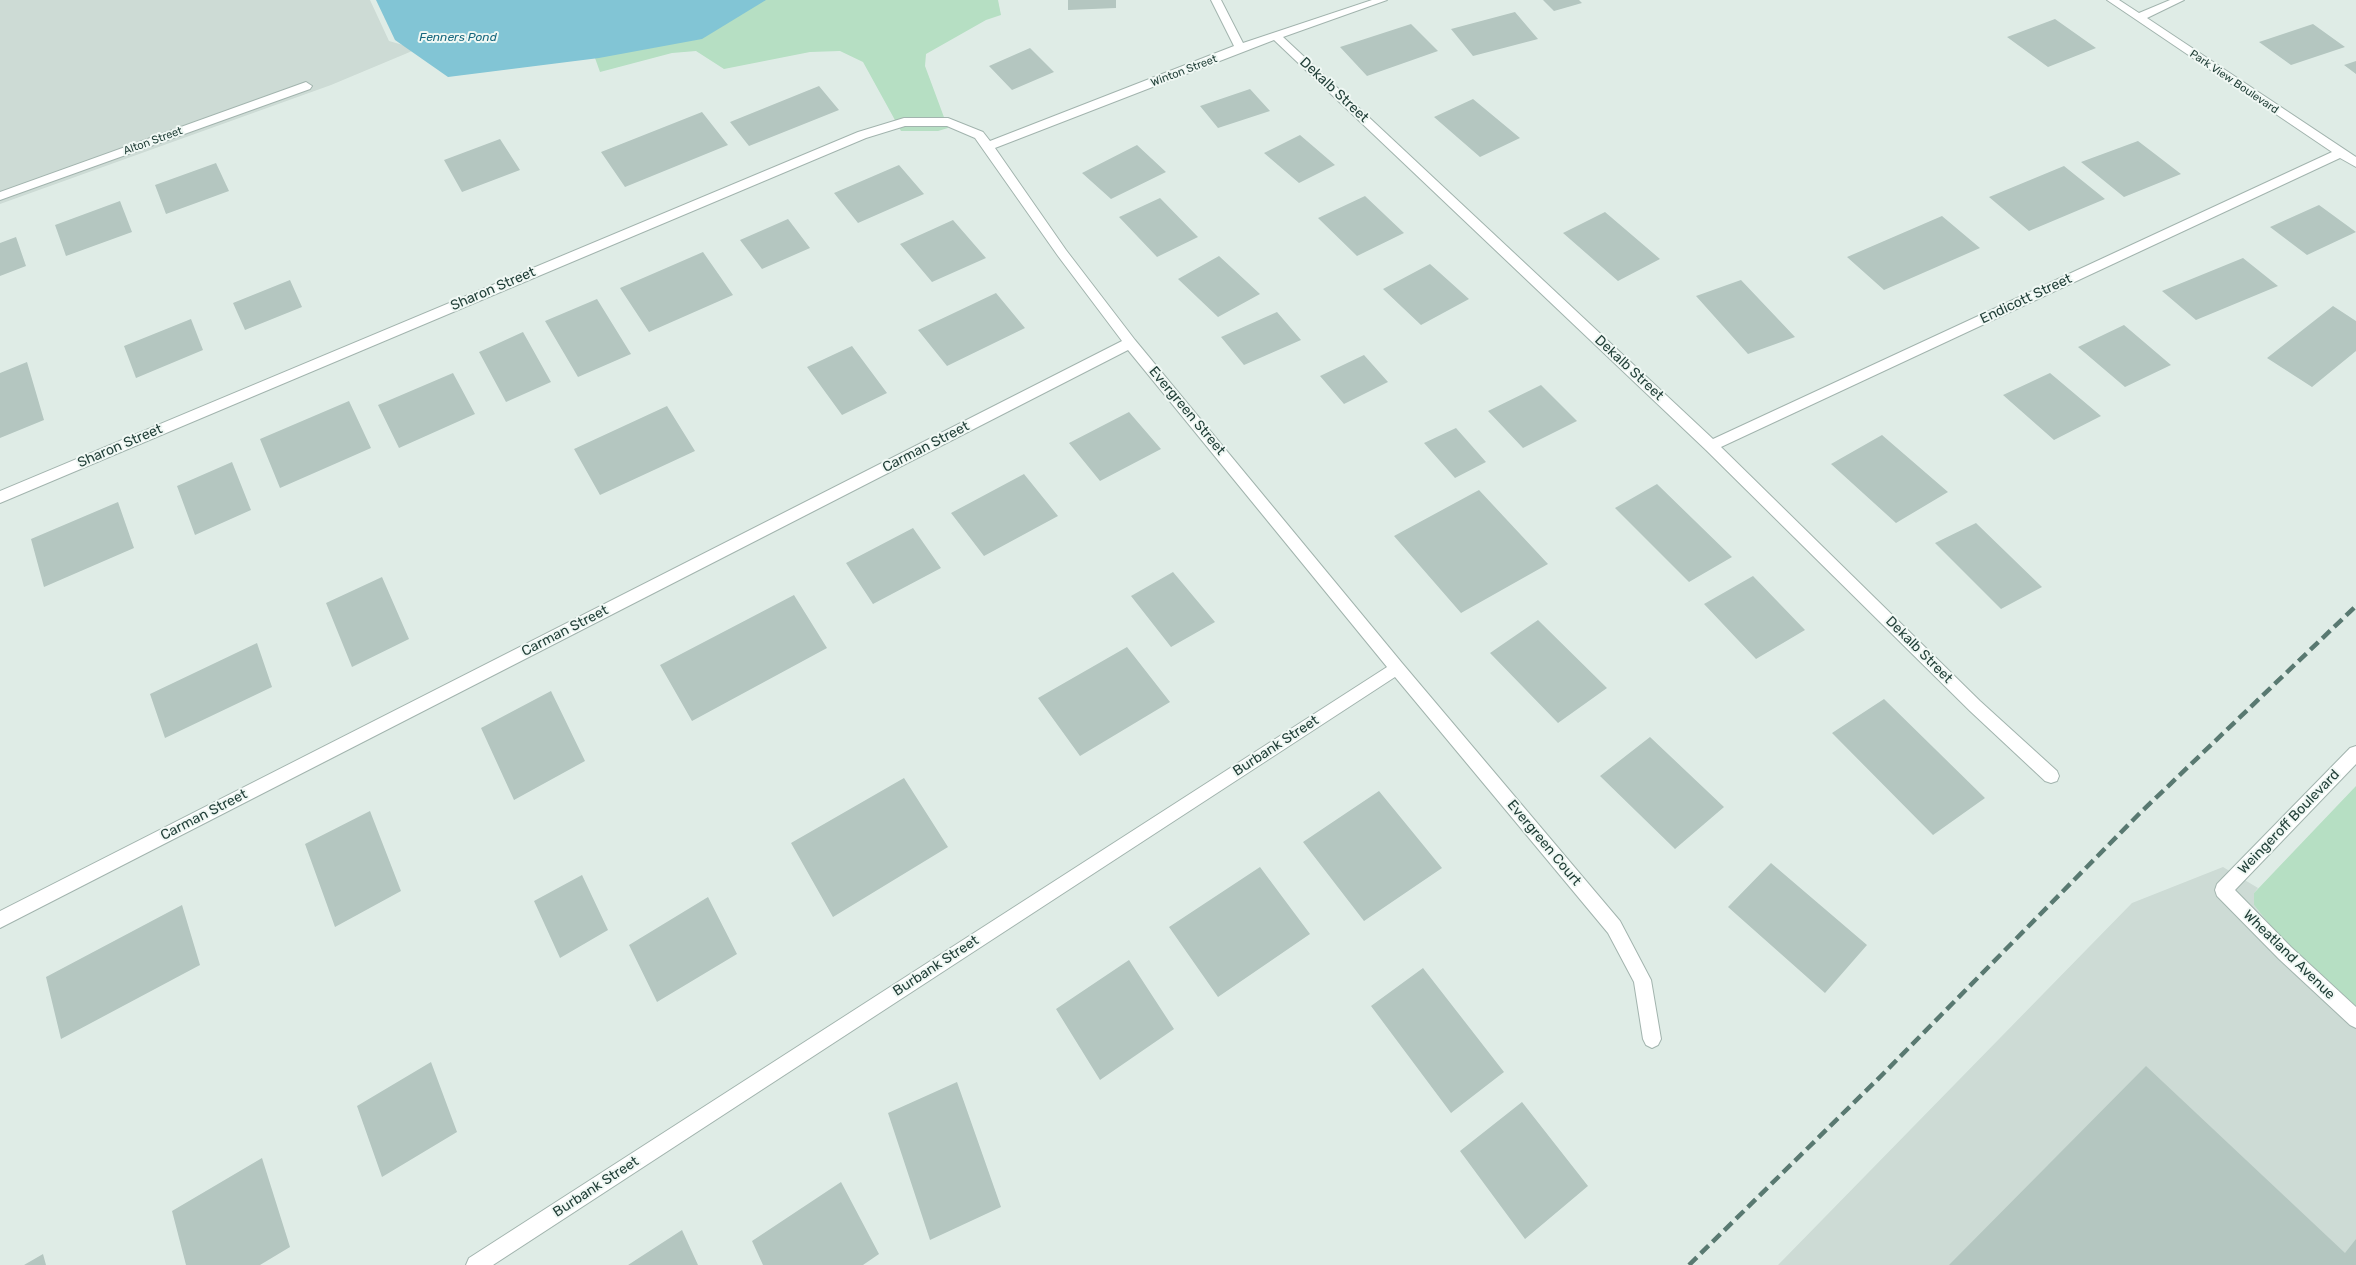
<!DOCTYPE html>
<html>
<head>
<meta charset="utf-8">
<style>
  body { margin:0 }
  canvas { display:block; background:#dfece6 }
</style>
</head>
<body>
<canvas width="2356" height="1265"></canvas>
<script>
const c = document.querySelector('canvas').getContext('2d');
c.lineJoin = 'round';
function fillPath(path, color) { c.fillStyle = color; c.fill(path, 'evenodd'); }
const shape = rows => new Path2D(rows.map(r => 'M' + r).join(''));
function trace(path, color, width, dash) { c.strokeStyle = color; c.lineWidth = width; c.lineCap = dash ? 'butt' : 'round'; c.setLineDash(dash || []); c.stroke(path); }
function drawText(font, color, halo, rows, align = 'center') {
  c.font = font + ' Rubik,sans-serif'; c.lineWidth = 4; c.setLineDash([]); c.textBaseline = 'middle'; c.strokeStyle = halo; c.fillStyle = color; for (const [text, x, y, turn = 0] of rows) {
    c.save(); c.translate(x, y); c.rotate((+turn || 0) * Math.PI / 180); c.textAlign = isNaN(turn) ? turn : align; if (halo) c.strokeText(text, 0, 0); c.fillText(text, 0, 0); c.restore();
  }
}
fillPath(shape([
  [0,0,370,0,389,41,417,49,331,85,0,204],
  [2223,867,2258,888,2254,893,2254,905,2308,973,2356,1017,2356,1265,1778,1265,2132,903]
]), '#cddbd5');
fillPath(shape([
  [746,0,998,0,1001,15,986,20,926,54,925,66,948,128,938,131,901,131,863,62,840,51,810,52,724,69,696,51,672,53,600,72,595,58],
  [2356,786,2356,1017,2308,973,2254,905,2254,893]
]), '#b6dfc3');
fillPath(shape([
  [376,0,766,0,702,39,599,58,448,77,395,40]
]), '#82c5d5');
fillPath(shape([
  [1068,0,1116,0,1116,8,1068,10],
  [1543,0,1579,0,1582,3,1554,11],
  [1515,12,1538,39,1473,56,1451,29],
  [2055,19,2096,48,2048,67,2007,37],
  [1411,24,1438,51,1367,76,1340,47],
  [2313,24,2345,47,2291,65,2259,42],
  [1030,48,1054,72,1012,90,989,66],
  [2356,61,2356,74,2344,65],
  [819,86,839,110,749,146,730,122],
  [1250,89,1270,111,1218,128,1200,106],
  [1473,99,1520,138,1480,157,1434,117],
  [702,112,728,145,625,187,601,152],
  [1300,135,1335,165,1299,183,1264,153],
  [500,139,520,170,462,192,444,160],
  [2138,141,2181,174,2124,197,2081,162],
  [1137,145,1166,172,1111,199,1082,173],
  [216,163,229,191,166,214,155,185],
  [899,165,924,194,858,223,834,193],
  [2064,166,2105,199,2029,231,1989,197],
  [1365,196,1404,233,1357,256,1318,218],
  [1160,198,1198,237,1157,257,1119,217],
  [120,201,132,232,66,256,55,225],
  [2319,205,2356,232,2307,255,2270,227],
  [1605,212,1660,259,1618,281,1563,233],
  [1942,216,1980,248,1884,290,1847,257],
  [788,219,810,248,762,269,740,240],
  [953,220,986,258,932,282,900,244],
  [16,237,26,266,0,276,0,243],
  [703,252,733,295,649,332,620,288],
  [1219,256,1260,294,1218,317,1178,279],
  [2243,258,2278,286,2196,320,2162,291],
  [1430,264,1469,299,1421,325,1383,289],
  [290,280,302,307,245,330,233,303],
  [1741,280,1795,337,1748,354,1696,296],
  [996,293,1025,328,947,366,918,330],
  [597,299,631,354,578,377,545,321],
  [2333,306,2356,321,2356,351,2312,387,2267,358],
  [1277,312,1301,340,1244,365,1221,337],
  [191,319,203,350,136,378,124,346],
  [2124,325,2171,365,2125,387,2078,347],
  [523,332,551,382,506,402,479,352],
  [852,346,887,393,842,415,807,367],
  [1364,355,1388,382,1344,404,1320,376],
  [27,362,44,420,0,438,0,373],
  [453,373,475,414,399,448,378,405],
  [2050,373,2101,416,2054,440,2003,395],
  [1541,385,1577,421,1523,448,1488,411],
  [349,401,371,448,280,488,260,439],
  [667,406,695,451,600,495,574,449],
  [1129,412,1161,449,1100,481,1069,443],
  [1456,428,1486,462,1455,478,1424,443],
  [1882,435,1948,492,1896,523,1831,464],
  [232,462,251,510,195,535,177,486],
  [1024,474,1058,516,984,556,951,513],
  [1657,484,1732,557,1689,582,1615,508],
  [1479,490,1548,564,1461,613,1394,536],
  [118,502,134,548,44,587,31,539],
  [1976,523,2042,587,2001,609,1935,543],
  [913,528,941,568,873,604,846,563],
  [1173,572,1215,622,1171,647,1131,596],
  [1753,576,1805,630,1756,659,1704,604],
  [382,577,409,639,352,667,326,603],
  [794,595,827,648,692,721,660,665],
  [1538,620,1607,688,1558,723,1490,653],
  [257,643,272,687,165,738,150,694],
  [1127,647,1170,702,1080,756,1038,698],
  [551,691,585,761,514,800,481,728],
  [1884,699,1985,798,1933,835,1832,733],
  [1650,737,1724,807,1675,849,1600,776],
  [904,778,948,847,833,917,791,843],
  [1379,791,1442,868,1364,921,1303,842],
  [370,811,401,891,335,927,305,844],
  [1771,863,1867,945,1825,993,1728,907],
  [1260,867,1310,934,1218,997,1169,927],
  [582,875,608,930,560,958,534,901],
  [708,897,737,954,657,1002,629,945],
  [182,905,200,965,61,1039,46,977],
  [1129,960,1174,1029,1100,1080,1056,1009],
  [1423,968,1504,1072,1451,1113,1371,1006],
  [431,1062,457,1132,382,1177,357,1106],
  [2146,1066,2345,1253,2356,1239,2356,1265,1949,1265],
  [957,1082,1001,1207,930,1240,888,1113],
  [1522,1102,1588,1186,1525,1239,1460,1151],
  [262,1158,290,1247,260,1265,186,1265,172,1211],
  [841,1182,879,1254,863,1265,763,1265,752,1241],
  [682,1230,698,1265,628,1265],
  [43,1254,46,1265,24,1265]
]), '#b4c6c0');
const street = shape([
  [1211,0,1221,0,1243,43,1372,0,1387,0,1283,37,1713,439,2332,152,2107,0,2119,0,2139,13,2170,0,2184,0,2147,18,2356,157,2356,167,2340,158,1721,447,1980,701,2057,771,2059,776,2057,781,2051,783,2045,781,1970,711,1706,450,1274,40,995,148,1066,250,1135,340,1402,663,1620,921,1651,980,1661,1039,1658,1045,1652,1048,1646,1045,1643,1039,1634,982,1608,933,1395,677,493,1265,466,1265,469,1258,1387,667,1128,350,0,928,0,911,1122,341,1058,256,975,138,947,126,905,126,866,138,0,503,0,491,858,132,904,118,948,118,983,132,990,141,1234,46,1211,0],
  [306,82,312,86,310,89,0,200,0,192,306,82],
  [2356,746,2356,764,2235,890,2291,947,2356,1007,2356,1028,2350,1025,2279,959,2217,896,2215,890,2217,884,2350,748,2356,746]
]);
trace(street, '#a2b4ae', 2);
fillPath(street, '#fff');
trace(shape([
  [1689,1265,1883,1074,2139,814,2356,606]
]), '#597971', 4.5, [11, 5.5]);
drawText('11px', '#1f3d36', '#f0f8f4', [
  ["Winton Street",1184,71,-21],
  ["Park View Boulevard",2234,82,34],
  ["Alton Street",153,141,-20]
]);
drawText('italic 12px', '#15677d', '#f0f8f4', [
  ["Fenners Pond",458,38]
]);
drawText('14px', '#1f3d36', '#f0f8f4', [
  ["Dekalb Street",1334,90,43],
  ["Sharon Street",493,289,-23],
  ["Endicott Street",2026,299,-25],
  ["Dekalb Street",1629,368,43],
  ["Evergreen Street",1187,411,50],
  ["Sharon Street",120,446,-23],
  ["Carman Street",926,447,-27],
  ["Carman Street",565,631,-27],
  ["Dekalb Street",1919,650,45],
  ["Burbank Street",1276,746,-33],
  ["Carman Street",204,815,-27],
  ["Weingeroff Boulevard",2289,822,-46],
  ["Evergreen Court",1544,843,50],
  ["Wheatland Avenue",2289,955,44],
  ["Burbank Street",936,966,-33],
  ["Burbank Street",596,1187,-33]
]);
</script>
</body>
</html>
